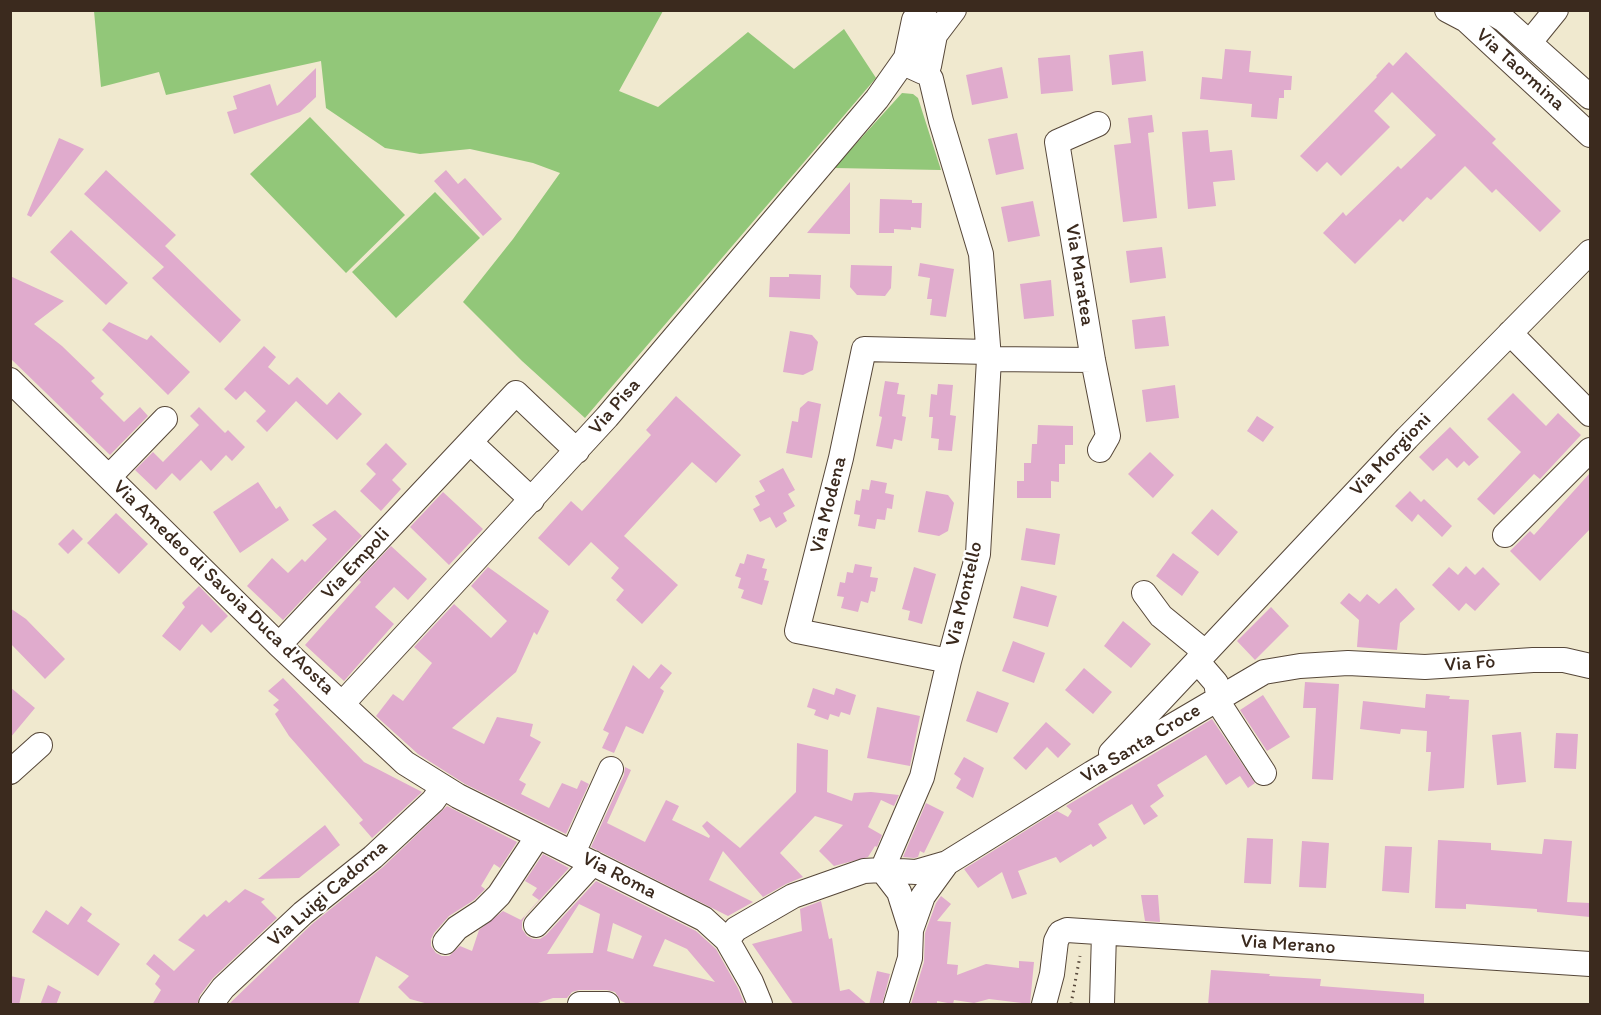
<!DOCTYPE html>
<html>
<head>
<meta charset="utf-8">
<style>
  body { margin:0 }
  #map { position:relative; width:1601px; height:1015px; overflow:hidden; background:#f0e9cf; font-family:Itim,sans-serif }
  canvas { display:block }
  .frame { position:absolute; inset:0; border:12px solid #3b2a1e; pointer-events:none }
</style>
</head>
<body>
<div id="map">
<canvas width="1601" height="1015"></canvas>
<div class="frame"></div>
</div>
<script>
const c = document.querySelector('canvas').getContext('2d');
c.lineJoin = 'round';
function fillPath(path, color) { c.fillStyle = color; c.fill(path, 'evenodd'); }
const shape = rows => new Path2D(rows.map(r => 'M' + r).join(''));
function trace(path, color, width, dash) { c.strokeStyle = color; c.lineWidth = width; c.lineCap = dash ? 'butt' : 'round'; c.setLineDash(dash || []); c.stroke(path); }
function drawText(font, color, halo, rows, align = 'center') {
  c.font = font + ' Itim,sans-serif'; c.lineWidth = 4.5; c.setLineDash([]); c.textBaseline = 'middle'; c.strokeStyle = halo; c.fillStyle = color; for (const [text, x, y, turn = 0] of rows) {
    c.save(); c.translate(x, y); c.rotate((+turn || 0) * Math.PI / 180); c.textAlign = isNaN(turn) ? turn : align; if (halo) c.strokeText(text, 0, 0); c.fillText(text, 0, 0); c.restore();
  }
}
fillPath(shape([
  [94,11,663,11,619,91,658,107,748,32,794,69,844,29,876,78,585,418,522,361,463,302,513,239,560,173,533,163,470,149,420,154,385,148,326,108,321,61,166,95,159,72,101,87],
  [902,93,913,94,918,98,941,170,834,168],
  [310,117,405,215,346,273,250,174],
  [435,192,480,238,396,318,352,272]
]), '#92c779');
fillPath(shape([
  [1225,49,1251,51,1249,72,1292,76,1291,90,1284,90,1284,98,1279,98,1277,119,1251,117,1252,104,1200,99,1202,77,1222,79],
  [1143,51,1146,81,1112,85,1109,55],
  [1406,52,1496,139,1492,143,1561,211,1540,232,1496,189,1492,193,1465,166,1431,200,1427,197,1403,222,1400,219,1355,264,1323,233,1343,212,1346,216,1398,166,1401,169,1436,135,1392,92,1374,111,1390,127,1341,176,1327,162,1317,172,1300,156,1377,77,1376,76,1389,62,1393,66],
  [1070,55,1073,91,1041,94,1038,58],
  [1002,67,1008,98,972,105,966,75],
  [316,68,316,97,300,112,234,134,227,112,237,109,233,96,270,84,277,106],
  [1152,115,1154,132,1148,133,1157,218,1123,222,1114,145,1131,143,1128,118],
  [1208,130,1210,152,1232,150,1235,180,1213,182,1216,206,1188,209,1182,132],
  [1017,133,1024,169,996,175,988,139],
  [59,138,84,149,31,217,27,215],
  [106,170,176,235,165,246,241,320,220,343,152,278,164,267,84,194],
  [446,170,458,184,465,178,502,219,483,236,434,181],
  [850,182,850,234,807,233],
  [880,199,912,200,912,203,922,203,921,228,911,227,911,230,894,229,894,233,879,233],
  [1033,201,1040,236,1008,242,1001,207],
  [71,230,128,283,106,305,50,252],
  [1162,247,1166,278,1130,283,1126,251],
  [920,263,954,269,946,317,930,315,932,299,927,299,930,278,918,276],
  [851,265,892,266,891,288,885,296,857,295,850,287],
  [789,274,821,275,820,299,769,297,770,277,789,277],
  [10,276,64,301,34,324,62,346,95,378,91,381,104,394,100,398,124,422,140,407,148,416,110,455,10,358],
  [1051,280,1054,316,1024,319,1020,284],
  [1165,316,1169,346,1135,349,1132,320],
  [109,322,147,340,151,335,190,372,168,395,102,330],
  [790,331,812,335,818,342,813,370,803,375,783,372],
  [264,346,276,357,268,367,289,385,297,377,327,405,339,392,362,414,337,440,296,401,267,432,256,421,266,411,245,391,236,400,224,389],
  [885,381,899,383,897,394,905,395,902,416,906,417,902,441,894,439,892,449,876,446,882,417,879,416],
  [938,384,953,385,950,415,956,416,952,451,938,450,939,439,931,438,933,417,929,417,931,394,937,395],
  [1175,385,1179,418,1146,422,1142,390],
  [1513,393,1546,426,1558,413,1581,435,1540,479,1534,474,1494,515,1477,499,1521,452,1487,419],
  [676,396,741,455,716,483,692,462,624,536,678,585,642,624,616,600,624,590,611,578,619,568,591,542,569,566,538,538,571,501,582,511,651,435,646,430],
  [808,401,821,404,812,458,786,453,792,421,798,422,800,408],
  [199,407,225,433,228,430,245,447,232,461,226,455,211,471,201,460,180,481,172,473,156,490,135,470,153,452,163,462,199,425,190,416],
  [1257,416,1274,427,1263,442,1247,431],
  [1038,425,1073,426,1073,445,1065,445,1065,464,1059,464,1059,482,1051,481,1051,498,1017,498,1017,481,1024,481,1024,463,1031,463,1032,444,1037,444],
  [1450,427,1479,457,1469,466,1464,461,1457,468,1447,458,1433,471,1419,457],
  [386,443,407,464,392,480,401,489,381,511,360,491,376,474,366,464],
  [1150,452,1174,475,1153,498,1128,474],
  [783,468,795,490,788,494,795,506,783,513,787,521,776,528,770,517,760,522,753,509,760,505,755,496,765,491,759,481],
  [1590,473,1590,529,1540,581,1510,551,1530,531,1534,535],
  [871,480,887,483,885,493,894,495,892,509,887,508,885,520,877,519,875,529,858,526,860,515,854,514,856,500,860,501,862,489,869,490],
  [258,482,276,509,280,506,289,520,240,553,213,512],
  [926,491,948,495,954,503,948,531,939,536,918,532],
  [1410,491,1421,502,1424,499,1452,526,1442,537,1418,514,1412,522,1395,506],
  [443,492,483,529,449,565,410,527],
  [1212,509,1238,532,1218,556,1191,533],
  [335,510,362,536,283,620,247,586,272,558,288,573,302,559,305,562,327,539,312,525],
  [116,513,148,544,119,574,87,543],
  [1026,528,1060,534,1055,565,1021,560],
  [73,529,83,539,68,554,58,544],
  [391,546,427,579,408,600,394,587,375,607,394,624,344,681,305,645,361,582,359,580],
  [1173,553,1199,572,1182,596,1156,576],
  [747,554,765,559,762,568,767,569,764,580,769,581,762,605,741,598,744,590,738,588,741,578,735,576,740,563,744,564],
  [855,564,872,567,870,577,878,578,875,592,871,591,868,603,861,601,858,612,841,608,844,597,837,596,840,582,845,583,847,572,853,573],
  [1466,566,1475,575,1483,567,1500,584,1475,611,1466,603,1459,611,1432,585,1449,567,1458,575],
  [488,567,549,611,537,635,534,632,516,672,452,728,484,744,497,717,533,724,530,736,541,742,519,780,526,784,521,794,549,808,562,783,577,789,581,780,589,784,566,834,465,784,418,754,376,716,393,694,403,701,432,663,414,647,454,604,491,638,507,621,471,586],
  [914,567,936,574,922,624,908,620,910,611,902,609],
  [199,586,228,616,211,633,202,624,180,651,162,636,185,607,182,603],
  [1021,586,1057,596,1048,627,1013,618],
  [1396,588,1415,609,1400,623,1397,650,1357,647,1359,620,1340,603,1349,593,1360,602,1367,594,1379,604],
  [1271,607,1289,626,1255,660,1237,641],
  [10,608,26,619,65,659,45,679,10,643],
  [1123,621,1151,644,1131,668,1104,646],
  [1013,641,1045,653,1034,683,1002,671],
  [661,664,672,673,660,688,664,691,643,734,626,726,614,753,602,748,609,733,603,730,633,665,649,679],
  [1084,668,1112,692,1093,714,1065,690],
  [283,678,364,762,422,792,372,838,359,823,363,820,289,736,275,714,279,710,273,705,279,700,268,691],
  [1305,682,1339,684,1333,780,1312,779,1316,708,1303,708],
  [10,687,35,708,10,738],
  [813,688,834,695,836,688,856,695,850,715,841,712,839,717,830,714,828,720,814,715,816,710,807,707],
  [977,691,1009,703,997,733,966,721],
  [1426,694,1450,696,1449,699,1469,700,1464,788,1428,791,1431,752,1426,752,1427,731,1401,729,1400,734,1360,729,1363,701,1425,708],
  [1263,695,1290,737,1267,751,1240,710],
  [877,707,920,716,910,766,867,758],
  [1212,719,1255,783,1248,788,1240,776,1226,785,1206,755,1157,785,1164,796,1150,806,1158,816,1144,825,1132,804,1098,824,1107,838,1093,847,1091,844,1060,863,1056,857,1018,871,1027,894,1012,899,1002,872,978,888,964,869,1057,811,1068,817,1072,811,1066,806],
  [1046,722,1071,744,1058,758,1047,747,1026,770,1013,758],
  [1521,732,1526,782,1497,785,1492,735],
  [1556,733,1578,734,1576,769,1554,768],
  [797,743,828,750,827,792,852,801,854,793,871,792,899,795,894,806,881,800,868,827,882,835,877,847,875,846,868,857,834,866,819,851,843,825,815,816,780,853,803,877,786,884,763,897,723,851,709,880,753,902,728,916,591,847,624,775,625,767,631,770,607,823,645,842,666,800,679,806,672,820,709,838,710,836,702,826,707,821,740,848,796,792],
  [964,757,984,768,973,798,956,788,961,779,954,774],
  [926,803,944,812,924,853,920,851,918,857,914,858,903,857],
  [447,806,517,842,500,868,494,864,481,886,485,889,474,900,449,916,434,933,431,939,431,946,436,953,442,956,449,956,460,946,472,951,479,930,503,911,521,920,539,900,532,895,537,888,525,881,543,854,569,868,525,916,522,922,522,929,527,936,533,939,540,939,546,935,596,881,696,931,716,949,738,988,745,1005,630,1005,621,1001,615,992,607,990,579,990,572,992,567,998,553,998,532,1005,432,1005,410,999,398,987,409,976,376,956,358,1005,228,1005,312,924,383,867],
  [579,904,600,914,593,953,547,954],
  [613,923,642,936,633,959,607,951],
  [665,939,687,949,715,982,653,966],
  [325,825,340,845,299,878,258,879],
  [1247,838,1273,839,1271,884,1244,883],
  [1544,839,1572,841,1567,902,1590,903,1590,917,1537,912,1537,909,1466,904,1466,909,1435,908,1438,840,1491,843,1491,850,1542,854],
  [1302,841,1329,843,1326,888,1299,887],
  [1385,846,1412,847,1409,893,1382,891],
  [245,889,265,899,261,902,277,918,213,978,200,995,197,1005,152,1005,161,990,155,984,160,976,146,964,154,954,174,971,195,950,178,940,204,914,207,917,226,900,229,903],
  [1141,895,1158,895,1160,922,1145,921],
  [941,896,951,904,937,921,951,922,947,964,958,965,957,975,986,964,1019,968,1019,961,1034,962,1030,1004,989,999,974,1003,954,1000,953,1004,937,1001,937,1005,911,1004,924,962,925,933,936,903],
  [821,901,829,939,832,938,840,991,849,989,868,1005,794,1005,752,944,802,931,800,909],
  [81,906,92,914,87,921,120,944,98,976,32,932,46,910,68,925],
  [1211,970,1270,974,1269,976,1321,979,1320,986,1424,994,1424,1005,1208,1005],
  [877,971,890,974,882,1005,869,1005],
  [10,976,25,979,19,1005,10,1005],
  [48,985,61,992,56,1005,40,1005]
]), '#e0abcd');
const minor = shape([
  [1447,10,1466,20,1590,135],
  [1487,10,1504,20,1590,97],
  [921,17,929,22,935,35,929,66,923,72,912,67,906,58,914,20,921,17],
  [935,35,954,10],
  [1530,42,1556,10],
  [1098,124,1057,142,1093,360,1108,436,1100,450],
  [1510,333,1590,414],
  [989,359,1093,360],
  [10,380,279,645,405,763,458,796,704,919,727,940,751,982,760,1004],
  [109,477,165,419],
  [532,500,470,442,516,393,577,451],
  [1505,535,1590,450],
  [1144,593,1161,616,1205,652],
  [279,645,470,442],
  [949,661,797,631,841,458,864,349,988,352],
  [1197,661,1216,683,1220,705,1264,773],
  [342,704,607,417,877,99,906,58],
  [1111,753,1407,438,1590,252],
  [10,772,40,745],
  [573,853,611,769],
  [882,870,922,777,949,661,978,554,989,359,981,254,941,121,931,79,926,71],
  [882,870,899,892,911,930,910,958,896,1004],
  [536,925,593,863],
  [911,930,923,896,947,863],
  [727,940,736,929,793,896,864,871,882,870,916,872,947,863,1092,773,1264,672,1300,666,1348,663,1425,667,1533,660,1564,660,1590,666],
  [445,942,457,928,483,911,499,895,538,836],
  [211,1004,223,988,303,913,373,857,433,801,443,787],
  [580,1004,607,1004],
  [1044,1004,1052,974,1056,941,1060,933,1067,930,1590,964],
  [1102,1004,1104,933]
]);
trace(minor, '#564739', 26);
trace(shape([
  [1071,1004,1080,956]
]), '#564739', 3, [1.5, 4.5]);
trace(minor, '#fff', 24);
drawText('20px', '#3b2a1e', '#fff', [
  ["Via Taormina",1520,70,42],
  ["Via Maratea",1079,275,81],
  ["Via Pisa",615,407,-49],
  ["Via Morgioni",1391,455,-46],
  ["Via Modena",829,505,-76],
  ["Via Empoli",356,564,-47],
  ["Via Amedeo di Savoia Duca d'Aosta",223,588,44],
  ["Via Montello",965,594,-77],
  ["Via Fò",1470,664,-4],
  ["Via Santa Croce",1141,744,-31],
  ["Via Roma",619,876,27],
  ["Via Luigi Cadorna",328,894,-41],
  ["Via Merano",1288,945,4]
]);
</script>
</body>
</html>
